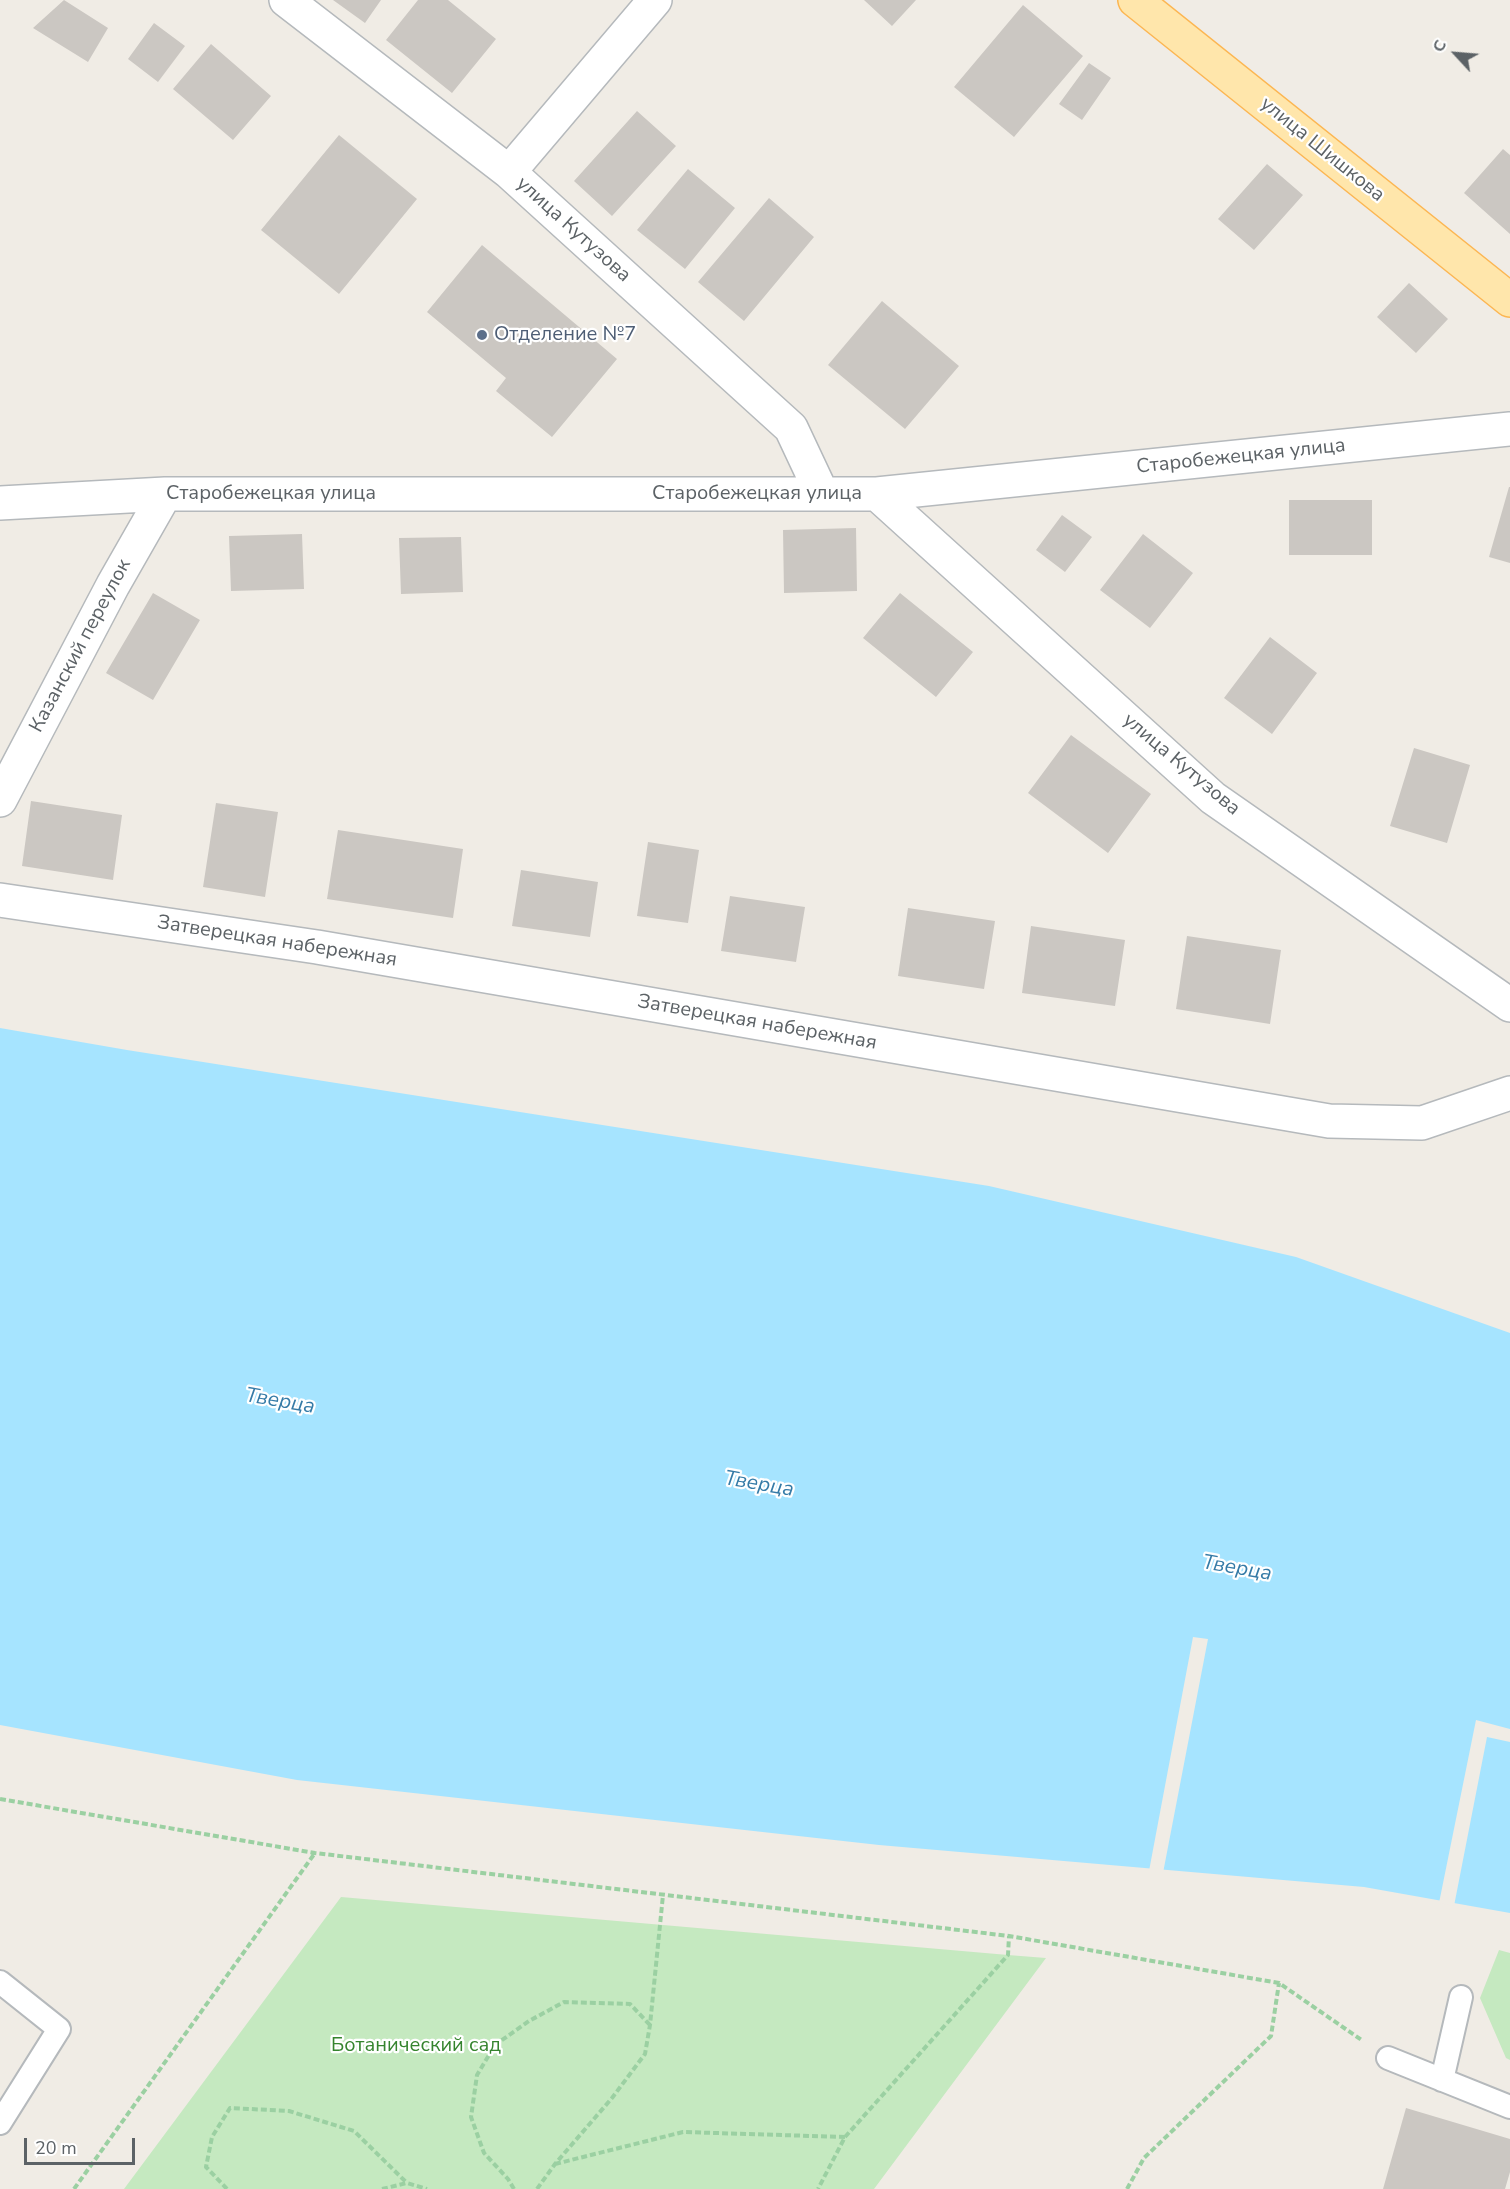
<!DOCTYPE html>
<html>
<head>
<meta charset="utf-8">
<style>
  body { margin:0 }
  #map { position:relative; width:1510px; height:2189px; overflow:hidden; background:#f0ece5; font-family:"Nunito Sans",sans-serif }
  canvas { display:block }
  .north { position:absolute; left:1426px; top:24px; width:60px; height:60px; -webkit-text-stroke:4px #fff; paint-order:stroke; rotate:296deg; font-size:16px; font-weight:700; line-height:24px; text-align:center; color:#5c6266 }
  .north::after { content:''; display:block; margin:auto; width:21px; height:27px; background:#5c6266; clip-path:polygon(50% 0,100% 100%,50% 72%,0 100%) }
  .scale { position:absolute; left:24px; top:2138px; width:111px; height:27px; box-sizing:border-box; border:3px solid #5c6266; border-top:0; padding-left:8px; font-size:18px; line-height:21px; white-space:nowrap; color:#5c6266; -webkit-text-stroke:4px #fff; paint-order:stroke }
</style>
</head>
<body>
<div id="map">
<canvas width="1510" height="2189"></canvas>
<div class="north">С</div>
<div class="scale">20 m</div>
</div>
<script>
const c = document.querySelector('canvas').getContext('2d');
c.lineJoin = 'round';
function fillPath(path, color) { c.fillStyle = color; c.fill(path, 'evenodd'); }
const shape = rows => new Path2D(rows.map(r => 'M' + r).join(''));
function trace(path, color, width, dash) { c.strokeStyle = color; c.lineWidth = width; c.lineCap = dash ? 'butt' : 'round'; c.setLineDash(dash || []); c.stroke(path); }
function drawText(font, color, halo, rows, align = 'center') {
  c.font = font + ' "Nunito Sans",sans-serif'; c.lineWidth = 4.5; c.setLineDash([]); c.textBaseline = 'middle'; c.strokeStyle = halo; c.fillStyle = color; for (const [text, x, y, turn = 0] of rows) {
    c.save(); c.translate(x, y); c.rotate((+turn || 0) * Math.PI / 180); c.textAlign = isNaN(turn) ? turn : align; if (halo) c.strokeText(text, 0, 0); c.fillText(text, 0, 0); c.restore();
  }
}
fillPath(shape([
  [341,1897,1008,1955,1046,1958,874,2189,124,2189],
  [1499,1950,1510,1953,1510,2060,1506,2058,1480,1998]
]), '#c5e9c0');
fillPath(shape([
  [0,1028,127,1050,989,1186,1296,1257,1510,1333,1510,1913,1364,1887,879,1845,297,1780,0,1725]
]), '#a6e4ff');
fillPath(shape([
  [1193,1637,1208,1639,1163,1873,1149,1871],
  [1476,1720,1510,1729,1510,1742,1487,1737,1454,1906,1439,1903]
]), '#f0ece5');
fillPath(shape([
  [64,0,108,28,88,62,33,28],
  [333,0,381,0,365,23],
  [418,0,448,0,496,39,452,93,386,40],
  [864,0,916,0,892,26],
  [1023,5,1083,56,1014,137,954,87],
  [154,23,185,46,158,82,128,59],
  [211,44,271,96,233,140,173,89],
  [1089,63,1111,78,1082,120,1059,104],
  [637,111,676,146,612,216,574,181],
  [339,135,417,199,339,294,261,230],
  [1503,149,1510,155,1510,234,1464,193],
  [1267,164,1303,195,1254,250,1218,219],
  [688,169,735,208,685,269,637,230],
  [769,198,814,237,744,321,698,282],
  [482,245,617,359,552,437,496,391,506,378,427,312],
  [1409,283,1448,319,1416,353,1377,317],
  [882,301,959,366,905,429,828,365],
  [1509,487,1510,487,1510,563,1489,557],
  [1289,500,1372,500,1372,555,1289,555],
  [1062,515,1092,537,1065,572,1036,550],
  [856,528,857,591,784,593,783,530],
  [302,534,304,589,231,591,229,536],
  [1143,534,1193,573,1150,628,1100,590],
  [461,537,463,592,401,594,399,538],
  [153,593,200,620,153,700,106,673],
  [900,593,973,652,936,697,863,638],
  [1270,637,1317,673,1272,734,1224,698],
  [1071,735,1151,794,1108,853,1028,793],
  [1414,748,1470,765,1447,843,1390,826],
  [31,801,122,815,113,880,22,866],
  [216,803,278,812,265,897,203,887],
  [338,830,463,849,453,918,327,899],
  [648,842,699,850,688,923,637,916],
  [521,870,598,882,590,937,512,926],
  [730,896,805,907,796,962,721,951],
  [908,908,995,921,984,989,898,976],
  [1031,926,1125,940,1115,1006,1022,993],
  [1187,936,1281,950,1270,1024,1176,1009],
  [1406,2108,1510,2139,1510,2172,1505,2189,1383,2189]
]), '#cbc7c2');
const lane = shape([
  [0,1982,59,2029,0,2123],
  [1388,2058,1510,2107],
  [1442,2080,1461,1997]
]);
const street = shape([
  [286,0,509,172,791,428,822,494],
  [509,172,655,0],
  [877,494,1213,798,1510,1005],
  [0,503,165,494,877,494,1510,429],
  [0,800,113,585,165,494],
  [0,900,317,947,1329,1121,1422,1123,1510,1093]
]);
const primary = shape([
  [1135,0,1510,300]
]);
trace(lane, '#b5b9bc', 26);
trace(street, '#b5b9bc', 36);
trace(primary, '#fcb652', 36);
trace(shape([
  [0,1799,315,1853,1009,1936,1279,1983,1363,2041],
  [845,2137,1008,1955,1009,1936],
  [555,2164,683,2132,845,2137,818,2189],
  [74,2189,315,1853],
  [227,2189,206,2167,212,2137,230,2108,289,2111,354,2131,407,2183],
  [382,2189,407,2183,427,2189],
  [514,2189,508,2179,484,2153,471,2117,477,2075,495,2045,529,2021,564,2002,630,2004,650,2025],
  [537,2189,555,2164,612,2098,645,2054,650,2025,663,1895],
  [1127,2189,1144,2158,1271,2036,1279,1983]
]), '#9bd0a2', 4, [6, 3]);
trace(lane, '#fff', 22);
trace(street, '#fff', 33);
trace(primary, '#ffe6ab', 33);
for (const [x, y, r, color] of [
  [482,335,6,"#5c6f8a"]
]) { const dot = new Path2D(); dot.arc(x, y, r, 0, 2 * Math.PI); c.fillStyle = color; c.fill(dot); trace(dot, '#fff', 2); }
drawText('20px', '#5c6266', '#fff', [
  ["улица Шишкова",1322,150,39],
  ["улица Кутузова",573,230,42],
  ["Старобежецкая улица",1241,457,-6],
  ["Старобежецкая улица",271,494],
  ["Старобежецкая улица",757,494],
  ["Казанский переулок",81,646,-62],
  ["улица Кутузова",1181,765,40],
  ["Затверецкая набережная",277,942,9],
  ["Затверецкая набережная",757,1023,10]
]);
drawText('20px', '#4e5e75', '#fff', [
  ["Отделение №7",494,335]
], 'left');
drawText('20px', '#35842e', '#fff', [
  ["Ботанический сад",416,2046]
]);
drawText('italic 21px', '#357ba7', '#fff', [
  ["Тверца",280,1402,10],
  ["Тверца",759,1485,10],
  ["Тверца",1237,1569,10]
]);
</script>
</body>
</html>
